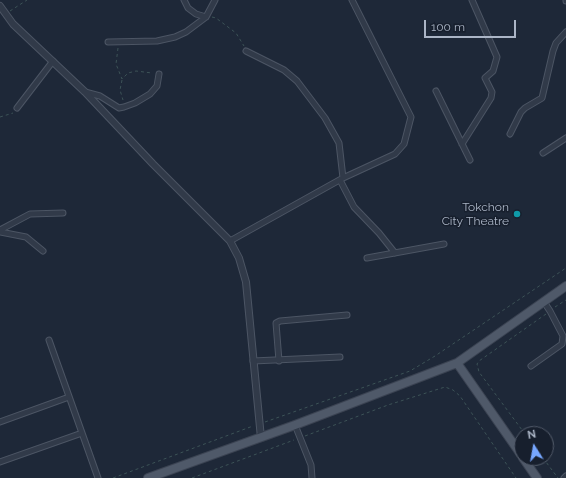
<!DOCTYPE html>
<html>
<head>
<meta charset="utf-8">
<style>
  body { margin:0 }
  #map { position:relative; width:566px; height:478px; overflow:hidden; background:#1e2838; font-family:Raleway,sans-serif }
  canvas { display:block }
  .north { position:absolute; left:514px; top:426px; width:40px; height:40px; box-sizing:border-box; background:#171f2d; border:1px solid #525b6a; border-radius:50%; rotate:349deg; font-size:11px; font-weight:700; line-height:16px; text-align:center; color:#abb5c6 }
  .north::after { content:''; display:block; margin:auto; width:14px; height:18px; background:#77a7ff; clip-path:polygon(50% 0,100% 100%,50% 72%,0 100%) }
  .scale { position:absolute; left:424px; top:20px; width:92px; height:18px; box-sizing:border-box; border:2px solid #abb5c6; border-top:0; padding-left:5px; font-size:12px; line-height:14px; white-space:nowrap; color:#abb5c6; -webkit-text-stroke:3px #171f2d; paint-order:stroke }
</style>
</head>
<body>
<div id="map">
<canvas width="566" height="478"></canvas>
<div class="north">N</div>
<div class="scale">100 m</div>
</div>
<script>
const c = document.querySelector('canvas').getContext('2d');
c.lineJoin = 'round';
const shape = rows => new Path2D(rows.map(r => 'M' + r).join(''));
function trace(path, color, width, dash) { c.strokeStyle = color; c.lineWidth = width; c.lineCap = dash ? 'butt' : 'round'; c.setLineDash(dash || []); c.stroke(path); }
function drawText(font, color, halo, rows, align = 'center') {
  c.font = font + ' Raleway,sans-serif'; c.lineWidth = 3; c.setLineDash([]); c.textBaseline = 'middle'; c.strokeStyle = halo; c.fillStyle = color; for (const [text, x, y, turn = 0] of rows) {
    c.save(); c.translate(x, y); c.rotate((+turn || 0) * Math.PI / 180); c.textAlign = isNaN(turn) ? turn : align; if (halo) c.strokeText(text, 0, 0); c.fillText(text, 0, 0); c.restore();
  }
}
const minor = shape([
  [184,0,188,8,196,14,206,17],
  [566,0,566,1],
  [108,42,157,41,175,37,186,32,206,17,215,0],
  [246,51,284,70,297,81,325,118,339,143,343,178],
  [436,91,470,160],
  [85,92,100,96,119,108,124,107,135,103,150,94,157,86,159,74],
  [17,108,53,61],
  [510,134,521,112,525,108,542,98,553,51,556,43,566,32],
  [462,144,491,98,492,92,485,78,493,71,497,57,472,0],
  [543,153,566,138],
  [340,180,354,207,379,233,395,253],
  [0,230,30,214,63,213],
  [0,232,26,237,43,251],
  [230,241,343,178,395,154,404,144,411,117,352,0],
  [367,258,444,244],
  [49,340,98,478],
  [253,361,340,357],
  [279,361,276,323,280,321,347,315],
  [531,366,562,344,563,336,550,311,544,302],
  [0,422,69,397],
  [295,425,311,465,312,478],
  [0,462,82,433],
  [564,478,566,476]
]);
const tertiary = shape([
  [0,6,13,24,85,92,153,164,230,241,239,258,246,282,261,438]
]);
const primary = shape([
  [457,363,522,456],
  [523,458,537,478],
  [148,478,295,425,457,363,566,286]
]);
trace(minor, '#4c5564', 7);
trace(tertiary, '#4c5564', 8);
trace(primary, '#3b4352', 10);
trace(shape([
  [10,11,27,0],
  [212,17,216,18,236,33,244,46],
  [118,48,116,64,122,79,128,73,136,71,152,73],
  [122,80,120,90,123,100],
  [0,117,13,113],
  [555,307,566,300],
  [265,422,410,371,435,356,566,268],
  [525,434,479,372,477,364,479,361,546,314],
  [305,436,388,405,445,387,453,390,460,396,516,478],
  [543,458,558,478],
  [113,478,253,426],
  [192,478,294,440]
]), '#3d5357', 1, [3, 3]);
trace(minor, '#313a49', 5);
trace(tertiary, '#313a49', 6);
trace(primary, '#4f5969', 8);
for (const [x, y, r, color] of [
  [517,214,4,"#0f9aa8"]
]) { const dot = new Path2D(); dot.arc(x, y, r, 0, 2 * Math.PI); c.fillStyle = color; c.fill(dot); trace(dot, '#171f2d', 1.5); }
drawText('12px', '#abb5c6', '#171f2d', [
  ["Tokchon",509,207],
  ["City Theatre",509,221]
], 'right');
</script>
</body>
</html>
